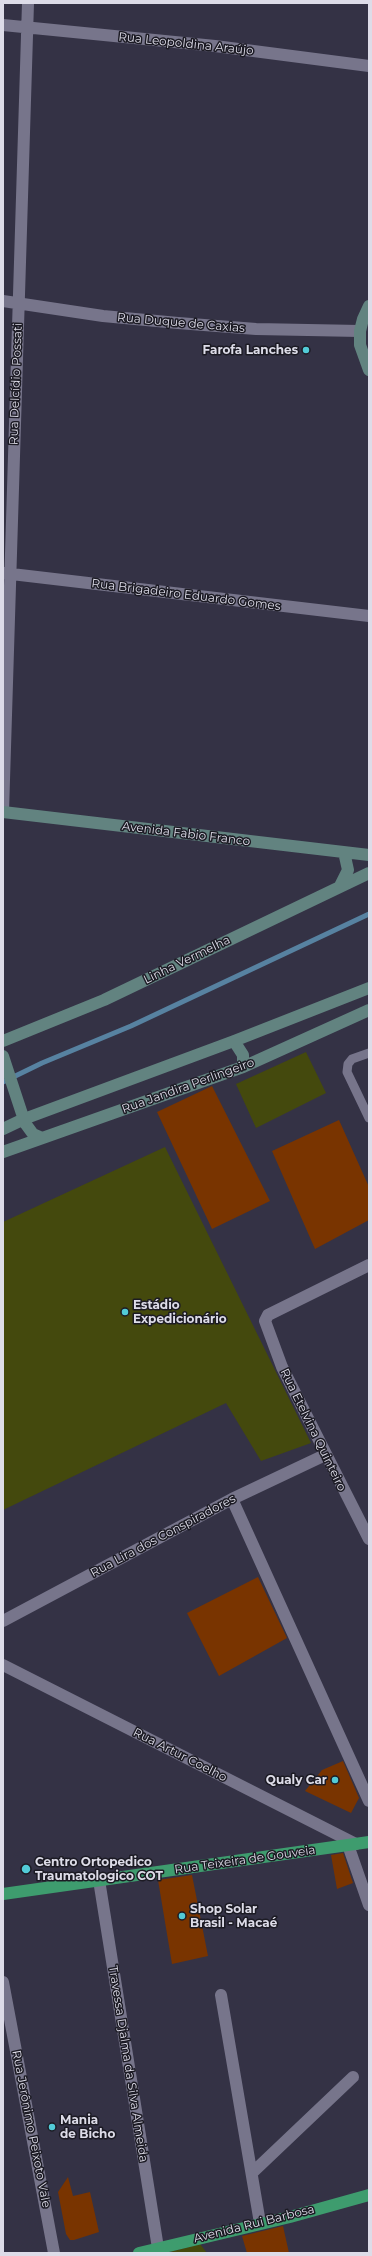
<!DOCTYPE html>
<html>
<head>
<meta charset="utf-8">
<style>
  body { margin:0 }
  #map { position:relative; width:372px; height:2256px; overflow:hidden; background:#343245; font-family:Montserrat,sans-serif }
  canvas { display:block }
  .frame { position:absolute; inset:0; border:4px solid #dddce8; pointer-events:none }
</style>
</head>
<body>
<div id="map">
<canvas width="372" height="2256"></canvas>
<div class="frame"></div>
</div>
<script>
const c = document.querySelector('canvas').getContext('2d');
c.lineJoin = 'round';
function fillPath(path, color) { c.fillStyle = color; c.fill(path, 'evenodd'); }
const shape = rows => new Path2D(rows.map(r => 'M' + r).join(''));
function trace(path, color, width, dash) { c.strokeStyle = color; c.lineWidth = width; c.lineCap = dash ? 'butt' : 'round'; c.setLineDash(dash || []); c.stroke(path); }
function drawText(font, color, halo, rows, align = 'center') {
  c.font = font + ' Montserrat,sans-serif'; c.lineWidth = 3; c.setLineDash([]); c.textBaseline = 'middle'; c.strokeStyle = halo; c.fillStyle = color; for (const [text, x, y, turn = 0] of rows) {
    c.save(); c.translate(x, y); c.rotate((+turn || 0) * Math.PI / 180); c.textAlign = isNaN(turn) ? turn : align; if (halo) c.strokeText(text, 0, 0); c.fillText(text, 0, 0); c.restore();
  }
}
fillPath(shape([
  [306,1052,326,1093,256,1128,236,1084],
  [165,1147,311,1443,261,1461,226,1403,3,1510,3,1222],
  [200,2244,207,2253,166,2253]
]), '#44490d');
trace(shape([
  [3,1082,42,1063,131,1026,369,914]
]), '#5782a1', 5);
fillPath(shape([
  [212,1086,270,1201,212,1229,157,1112],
  [339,1120,369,1187,369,1220,315,1249,272,1151],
  [258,1577,287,1638,219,1676,187,1613],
  [343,1761,359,1798,351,1813,305,1791,322,1770],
  [343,1853,353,1883,337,1889,331,1855],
  [192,1875,208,1956,172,1964,158,1880],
  [68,2177,73,2196,90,2192,99,2232,74,2240,70,2240,66,2234,58,2192],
  [283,2226,289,2253,247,2253,242,2236]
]), '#793400');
trace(shape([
  [369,1053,352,1059,348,1064,347,1072,369,1118]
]), '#77758b', 9);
trace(shape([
  [3,25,215,46,369,66],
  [3,301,103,316,178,323,256,329,360,331],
  [3,573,369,616],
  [3,812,28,3],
  [369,1265,268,1315,265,1321,282,1367,369,1539],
  [232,1499,369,1801],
  [3,1621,232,1499,325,1455],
  [3,1665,356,1844],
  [348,1845,369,1905],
  [99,1880,158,2248],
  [3,1982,54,2253],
  [221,1995,260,2223],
  [252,2173,353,2077]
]), '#77758b', 12);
trace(shape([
  [369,306,363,319,360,331,360,345,369,370],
  [3,812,369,855],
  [340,886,348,870,344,852],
  [3,1041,104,1000,369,873],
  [234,1041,243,1055,243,1067],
  [3,1056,25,1123,33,1134,42,1138],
  [3,1129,24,1119,234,1041,369,988],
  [3,1152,243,1067,369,1010]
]), '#628380', 12);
trace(shape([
  [3,1894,369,1842],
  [139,2253,290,2217,369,2195]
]), '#3e9c6e', 12);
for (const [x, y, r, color] of [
  [306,350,4,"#52cbd7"],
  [125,1312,4,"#52cbd7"],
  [335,1780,4,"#52cbd7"],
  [26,1869,5,"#52cbd7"],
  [182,1916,4,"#52cbd7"],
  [52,2127,4,"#52cbd7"]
]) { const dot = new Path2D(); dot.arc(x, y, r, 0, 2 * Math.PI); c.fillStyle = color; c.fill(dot); trace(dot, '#1c1b24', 1.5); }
drawText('12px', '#dddce8', '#1c1b24', [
  ["Rua Leopoldina Araújo",186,44,6],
  ["Rua Duque de Caxias",181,323,5],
  ["Rua Delcídio Possati",16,384,-88],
  ["Rua Brigadeiro Eduardo Gomes",186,595,7],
  ["Avenida Fabio Franco",186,834,7],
  ["Linha Vermelha",187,960,-26],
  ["Rua Jandira Perlingeiro",188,1086,-20],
  ["Rua Etelvina Quinteiro",313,1430,64],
  ["Rua Lira dos Conspiradores",163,1536,-28],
  ["Rua Artur Coelho",180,1755,27],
  ["Rua Teixeira de Gouveia",245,1860,-8],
  ["Travessa Djalma da Silva Almeida",128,2064,81],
  ["Rua Jerônimo Peixoto Vale",31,2129,79],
  ["Avenida Rui Barbosa",254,2224,-14]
]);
drawText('bold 12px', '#dddce8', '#1c1b24', [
  ["Farofa Lanches",298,350,"right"],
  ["Estádio",133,1305],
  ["Expedicionário",133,1319],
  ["Qualy Car",327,1780,"right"],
  ["Centro Ortopedico",35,1862],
  ["Traumatologico COT",35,1876],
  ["Shop Solar",190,1909],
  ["Brasil - Macaé",190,1923],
  ["Mania",60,2120],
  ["de Bicho",60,2134]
], 'left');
</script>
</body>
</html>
